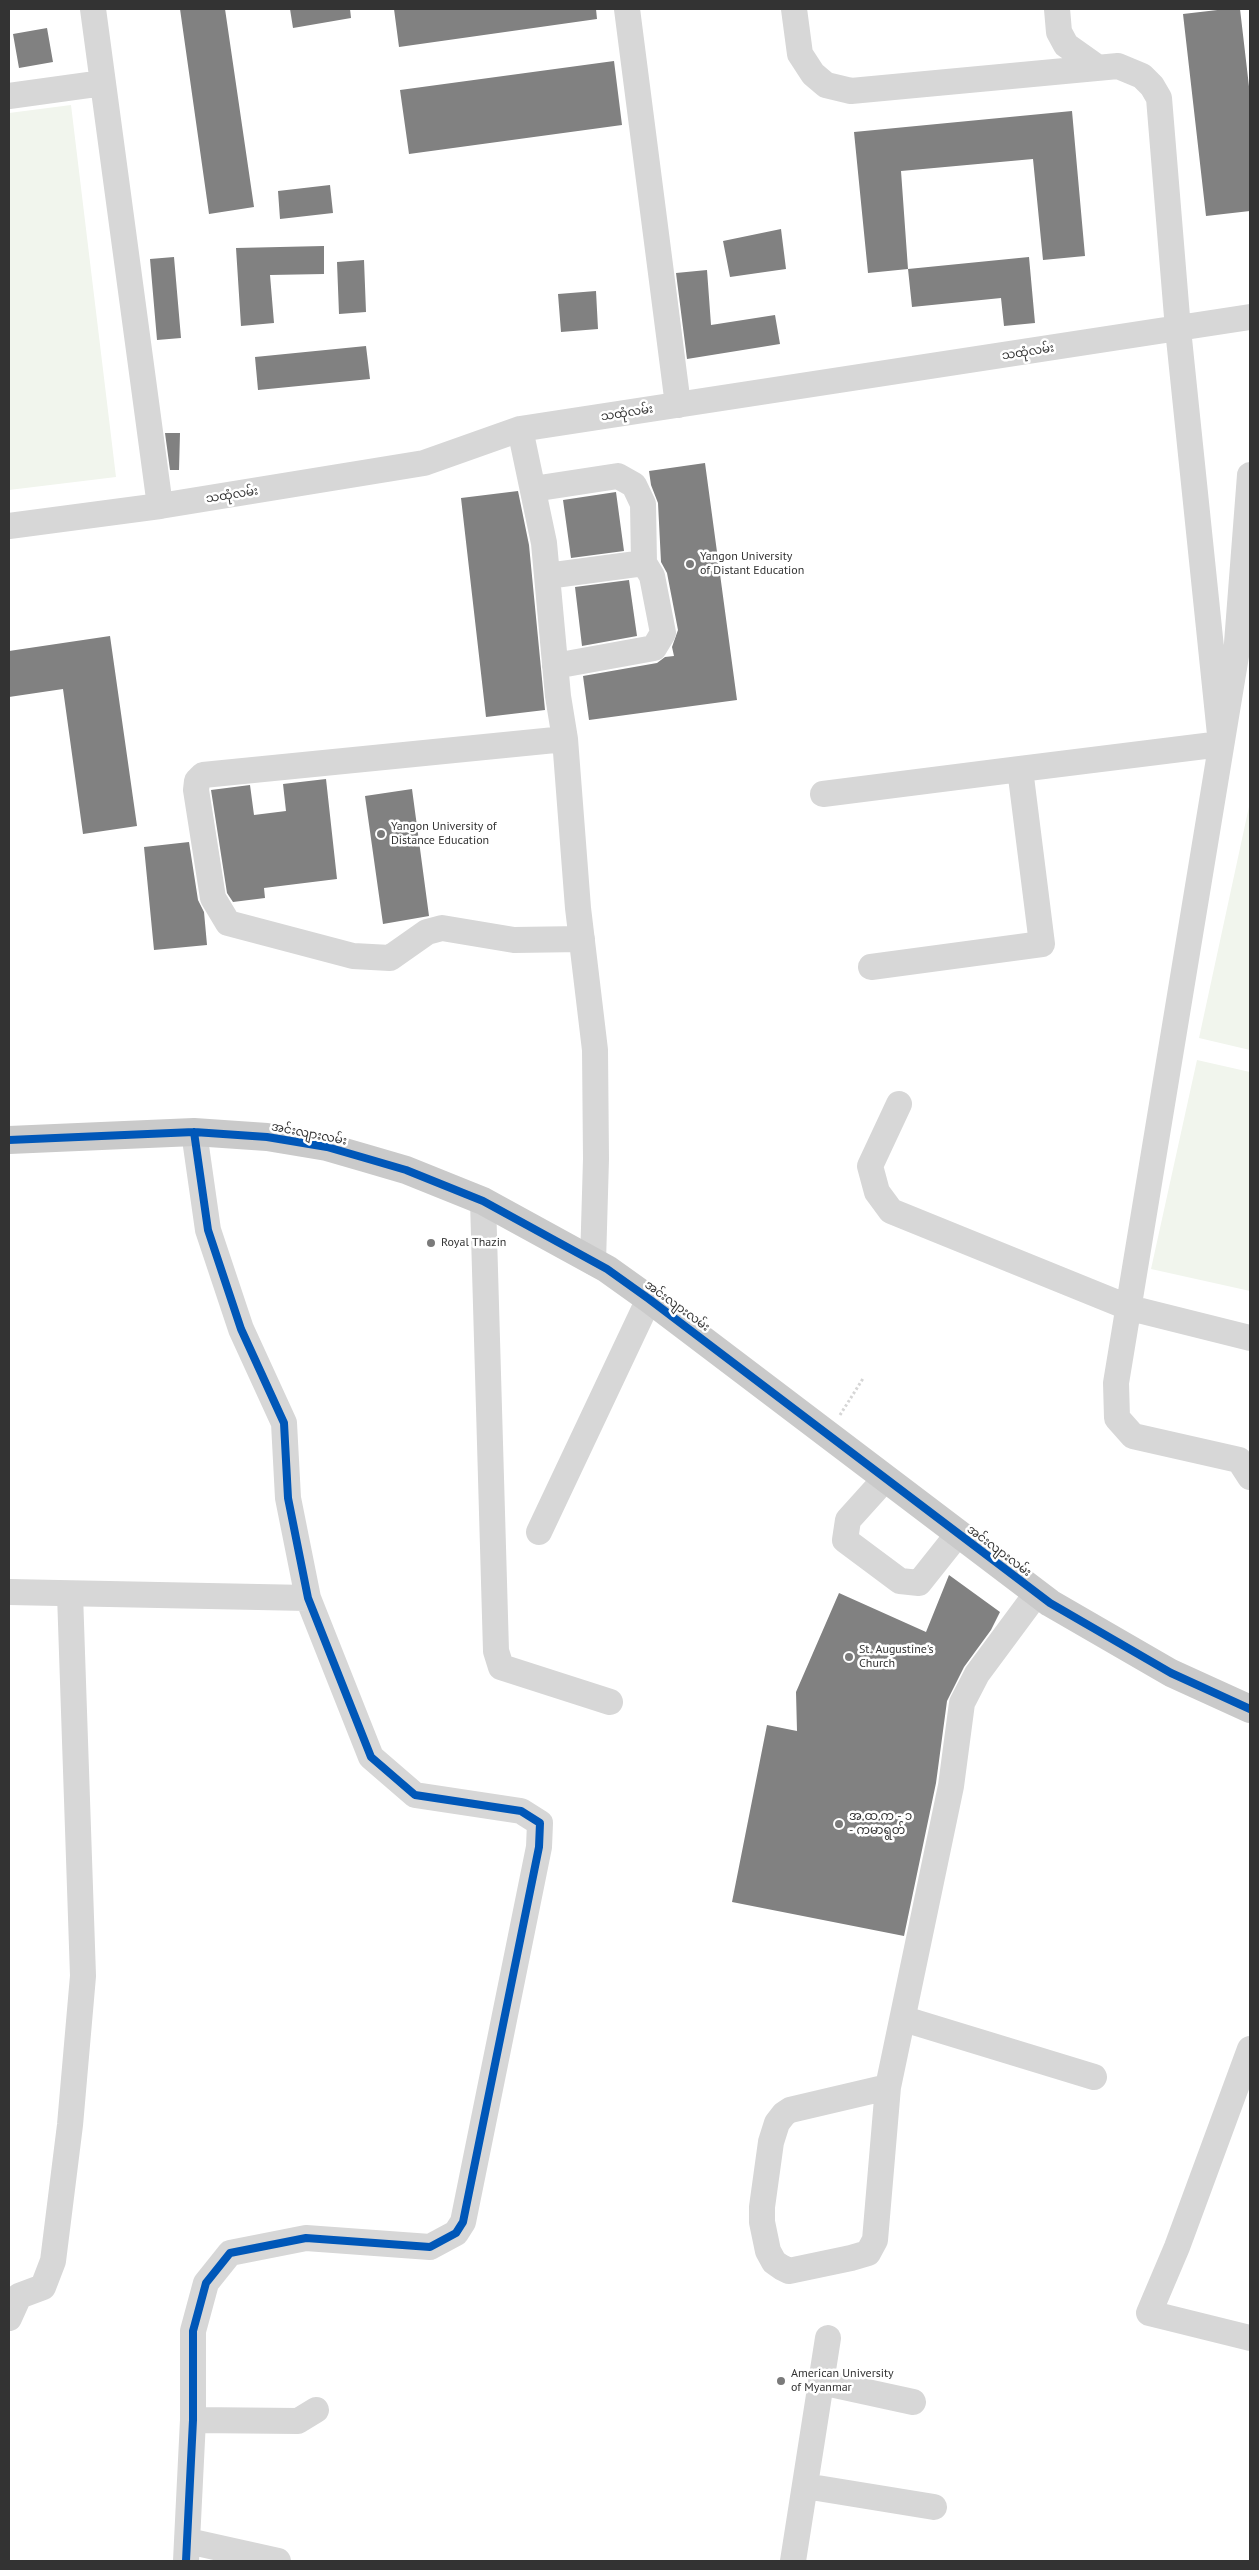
<!DOCTYPE html>
<html>
<head>
<meta charset="utf-8">
<style>
  body { margin:0 }
  #map { position:relative; width:1259px; height:2570px; overflow:hidden; background:#fff; font-family:"PT Sans",sans-serif }
  canvas { display:block }
  .frame { position:absolute; inset:0; border:10px solid #333; pointer-events:none }
</style>
</head>
<body>
<div id="map">
<canvas width="1259" height="2570"></canvas>
<div class="frame"></div>
</div>
<script>
const c = document.querySelector('canvas').getContext('2d');
c.lineJoin = 'round';
function fillPath(path, color) { c.fillStyle = color; c.fill(path, 'evenodd'); }
const shape = rows => new Path2D(rows.map(r => 'M' + r).join(''));
function trace(path, color, width, dash) { c.strokeStyle = color; c.lineWidth = width; c.lineCap = dash ? 'butt' : 'round'; c.setLineDash(dash || []); c.stroke(path); }
function drawText(font, color, halo, rows, align = 'center') {
  c.font = font + ' "PT Sans","Noto Sans Myanmar",sans-serif'; c.lineWidth = 5; c.setLineDash([]); c.textBaseline = 'middle'; c.strokeStyle = halo; c.fillStyle = color; for (const [text, x, y, turn = 0] of rows) {
    c.save(); c.translate(x, y); c.rotate((+turn || 0) * Math.PI / 180); c.textAlign = isNaN(turn) ? turn : align; if (halo) c.strokeText(text, 0, 0); c.fillText(text, 0, 0); c.restore();
  }
}
fillPath(shape([
  [71,105,116,477,9,490,9,113],
  [1250,802,1250,1050,1199,1038],
  [1197,1060,1250,1072,1250,1291,1151,1269]
]), '#f1f5ed');
fillPath(shape([
  [180,9,225,9,254,207,209,214],
  [290,9,350,9,351,18,293,28],
  [394,9,596,9,597,19,399,47],
  [1226,9,1240,9,1250,95,1250,211,1206,216,1183,14],
  [47,28,53,62,19,68,13,34],
  [614,61,622,125,409,154,400,90],
  [1072,111,1085,256,1043,260,1033,159,901,171,908,269,868,273,854,132],
  [330,185,333,213,280,219,278,191],
  [781,229,786,269,730,277,723,241],
  [324,246,324,274,270,275,274,323,241,326,236,248],
  [174,257,181,338,157,340,150,259],
  [1029,257,1035,323,1004,326,1001,298,912,307,908,269],
  [364,260,366,312,339,314,337,262],
  [707,270,711,325,775,315,780,344,687,359,676,273],
  [596,291,598,329,561,332,558,294],
  [366,346,370,379,258,390,255,357],
  [165,433,180,433,179,470,170,470],
  [705,463,737,700,589,720,583,676,657,663,665,657,674,656,672,647,678,630,667,573,661,562,658,503,651,485,649,471],
  [518,491,529,545,545,710,486,717,461,498],
  [616,492,624,551,571,558,563,500],
  [629,580,637,636,582,646,575,587],
  [110,636,137,826,83,834,63,689,9,697,9,651],
  [326,779,337,879,264,888,265,898,233,902,227,893,211,790,250,785,254,815,286,811,283,784],
  [412,789,429,916,383,924,365,796],
  [189,842,198,900,204,912,207,945,154,950,144,847],
  [949,1575,1000,1612,991,1630,964,1667,947,1701,936,1783,904,1936,732,1902,767,1725,797,1731,796,1692,839,1593,926,1632]
]), '#818181');
trace(shape([
  [840,1415,864,1377]
]), '#d6d6d6', 3, [2.5, 2.5]);
trace(shape([
  [93,9,160,506],
  [627,9,678,405],
  [794,9,800,54,813,74,826,85,851,91,1118,66,1142,76,1152,86,1159,98,1178,329,1221,744,1020,769,1042,944,871,967],
  [1057,9,1059,32,1066,45,1097,67],
  [9,96,103,83],
  [520,429,544,543,558,696,565,739,578,908,595,1050,596,1159,593,1262],
  [1250,475,1236,656,1116,1383,1117,1418,1133,1436,1239,1460,1250,1477],
  [533,489,618,476,634,485,643,504,644,563],
  [9,526,160,506,424,463,520,429,1250,317],
  [547,576,644,563,652,576,663,633,654,648,555,666],
  [565,739,203,775,197,781,196,790,213,898,228,923,353,956,390,958,427,932,442,928,514,940,582,939],
  [823,794,1020,769],
  [899,1104,870,1166,877,1192,891,1211,1130,1308,1250,1338],
  [483,1201,496,1651,501,1667,610,1702],
  [885,1479,848,1520,845,1540,900,1581,919,1583,958,1534],
  [539,1532,649,1299],
  [9,1592,308,1598],
  [904,2019,1094,2077],
  [1250,2049,1177,2247,1149,2313,1250,2338],
  [888,2087,790,2110,784,2114,777,2123,771,2142,762,2207,762,2222,768,2251,774,2262,781,2267,789,2271,851,2258,868,2253,875,2240,888,2087,951,1786,962,1703,977,1674,1037,1593],
  [9,2318,19,2296,43,2287,53,2261,70,2125,83,1976,70,1594],
  [821,2382,913,2402],
  [193,2420,298,2421,316,2410],
  [805,2486,934,2507],
  [188,2541,278,2561],
  [186,2561,193,2420,193,2331,206,2283,230,2253,306,2238,430,2247,456,2233,463,2222,539,1847,540,1823,521,1811,415,1795,371,1757,308,1598,288,1498,284,1423,241,1329,208,1230,194,1132],
  [793,2561,828,2338]
]), '#d7d7d7', 26);
trace(shape([
  [9,1140,194,1132,267,1137,327,1147,365,1158,406,1170,483,1201,607,1269,649,1299,1050,1603,1171,1673,1250,1709]
]), '#cacaca', 28);
trace(shape([
  [9,1140,194,1132,267,1137,327,1147,365,1158,406,1170,483,1201,607,1269,649,1299,1050,1603,1171,1673,1250,1709],
  [186,2561,193,2420,193,2331,206,2283,230,2253,306,2238,430,2247,456,2233,463,2222,539,1847,540,1823,521,1811,415,1795,371,1757,308,1598,288,1498,284,1423,241,1329,208,1230,194,1132]
]), '#0057b8', 8);
for (const [x, y, r, color] of [
  [690,564,5,"#7a7a7a"],
  [381,834,5,"#7a7a7a"],
  [431,1243,5,"#7a7a7a"],
  [849,1657,5,"#7a7a7a"],
  [839,1824,5,"#7a7a7a"],
  [781,2381,5,"#7a7a7a"]
]) { const dot = new Path2D(); dot.arc(x, y, r, 0, 2 * Math.PI); c.fillStyle = color; c.fill(dot); trace(dot, '#fff', 2); }
drawText('12px', '#333', '#fff', [
  ["သထုံလမ်း",1028,352,-9],
  ["သထုံလမ်း",627,413,-9],
  ["သထုံလမ်း",232,495,-9],
  ["အင်းလျားလမ်း",309,1134,11],
  ["အင်းလျားလမ်း",677,1306,36],
  ["အင်းလျားလမ်း",999,1551,37]
]);
drawText('12px', '#333', '#fff', [
  ["Yangon University",700,557],
  ["of Distant Education",700,571],
  ["Yangon University of",391,827],
  ["Distance Education",391,841],
  ["Royal Thazin",441,1243],
  ["St. Augustine's",859,1650],
  ["Church",859,1664],
  ["အ.ထ.က - ၁",849,1817],
  ["- ကမာရွတ်",849,1831],
  ["American University",791,2374],
  ["of Myanmar",791,2388]
], 'left');
</script>
</body>
</html>
